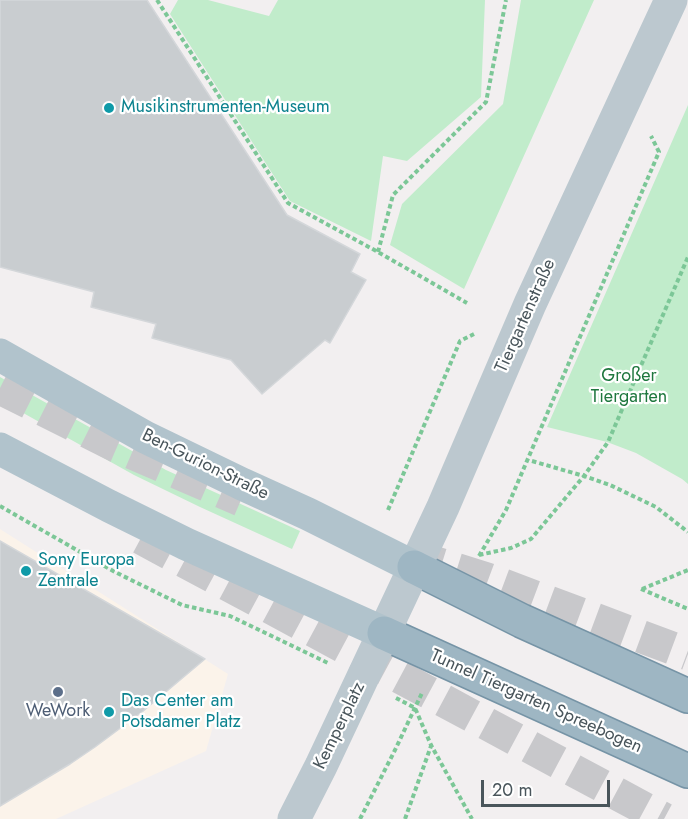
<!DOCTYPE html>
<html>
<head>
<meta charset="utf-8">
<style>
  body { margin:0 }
  #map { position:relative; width:688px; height:819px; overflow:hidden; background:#f2eff0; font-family:Jost,sans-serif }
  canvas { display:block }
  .scale { position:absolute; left:481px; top:780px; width:129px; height:27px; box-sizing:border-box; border:3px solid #49555b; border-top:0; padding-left:8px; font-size:18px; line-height:21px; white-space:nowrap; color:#49555b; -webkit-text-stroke:4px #fff; paint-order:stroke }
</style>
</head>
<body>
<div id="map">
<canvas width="688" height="819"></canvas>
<div class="scale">20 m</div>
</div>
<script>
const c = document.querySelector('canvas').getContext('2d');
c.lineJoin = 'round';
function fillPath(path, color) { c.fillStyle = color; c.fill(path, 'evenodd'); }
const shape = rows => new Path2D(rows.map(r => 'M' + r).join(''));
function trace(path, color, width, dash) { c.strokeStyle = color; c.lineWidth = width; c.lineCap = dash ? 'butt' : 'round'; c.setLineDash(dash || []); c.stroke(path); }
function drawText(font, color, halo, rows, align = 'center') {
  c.font = font + ' Jost,sans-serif'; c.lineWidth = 4.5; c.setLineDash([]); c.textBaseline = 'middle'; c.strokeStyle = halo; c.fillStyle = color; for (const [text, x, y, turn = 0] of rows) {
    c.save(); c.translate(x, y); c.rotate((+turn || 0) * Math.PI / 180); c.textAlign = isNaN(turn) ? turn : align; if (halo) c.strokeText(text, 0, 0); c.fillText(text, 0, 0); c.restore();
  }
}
fillPath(shape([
  [0,529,228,674,206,751,56,819,0,819]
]), '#fbf3ea');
fillPath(shape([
  [178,0,208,0,269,16,278,0,485,0,481,97,407,161,383,156,371,241,290,201,170,14],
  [521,0,594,0,464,289,390,245,402,204,503,104],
  [688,105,688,484,682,479,636,453,607,442,547,427],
  [0,377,166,470,300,531,292,549,200,507,134,475,0,400]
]), '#c1eccb');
const building = shape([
  [0,0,147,0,287,215,360,254,351,272,366,280,330,343,325,340,262,394,231,360,152,338,156,324,91,307,94,292,0,267,0,0],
  [0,541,205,659,142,712,95,747,70,764,0,806,0,541]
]);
fillPath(building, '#c9cdd0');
trace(building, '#d4d7da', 1.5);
trace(shape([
  [0,388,116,446,241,500],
  [141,538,664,819],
  [410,555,487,579,688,654]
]), '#c8c8cb', 33, [33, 16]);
const trunk = shape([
  [414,567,522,621,688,696],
  [384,633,688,771]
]);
trace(trunk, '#7694a6', 36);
trace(shape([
  [157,0,288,203,378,252,467,303],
  [378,252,393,195,486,102,506,0],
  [532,461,584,476,610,485,656,507,688,532],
  [0,506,115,572,182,605,230,616,328,663],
  [388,510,460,341,474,334],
  [479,555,511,548,531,539,584,476,608,442,688,257],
  [479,556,506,510,659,152,651,136],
  [641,589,688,609],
  [642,589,688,570],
  [396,698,415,708,431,745,472,819],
  [360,819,395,750,422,693],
  [405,819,431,746]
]), '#7cc797', 4, [4.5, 3]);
trace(shape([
  [294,819,321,766,443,507,530,304,671,0]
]), '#bcc8cf', 33);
trace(shape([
  [0,355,145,437,242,484,308,514,414,567],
  [0,449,109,506,186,544,384,633]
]), '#b1c3cc', 33);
trace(trunk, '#9eb6c3', 33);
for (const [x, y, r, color] of [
  [109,108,6,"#0f9aa8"],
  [26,571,6,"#0f9aa8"],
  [58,692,6,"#5c6f8a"],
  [109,712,6,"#0f9aa8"]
]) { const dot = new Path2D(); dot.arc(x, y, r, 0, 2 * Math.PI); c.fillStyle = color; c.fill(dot); trace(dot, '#fff', 2); }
drawText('18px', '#0d838f', '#fff', [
  ["Musikinstrumenten-Museum",121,108],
  ["Sony Europa",38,561],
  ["Zentrale",38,582],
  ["Das Center am",121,702],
  ["Potsdamer Platz",121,723]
], 'left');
drawText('18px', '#49555b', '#fff', [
  ["Tiergartenstraße",526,316,-66],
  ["Ben-Gurion-Straße",205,465,26],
  ["Tunnel Tiergarten Spreebogen",536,702,24],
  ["Kemperplatz",340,726,-64]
]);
drawText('18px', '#1e773e', '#fff', [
  ["Großer",629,377],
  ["Tiergarten",629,398]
]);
drawText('18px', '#4e5e75', '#fff', [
  ["WeWork",58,712]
]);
</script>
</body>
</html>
